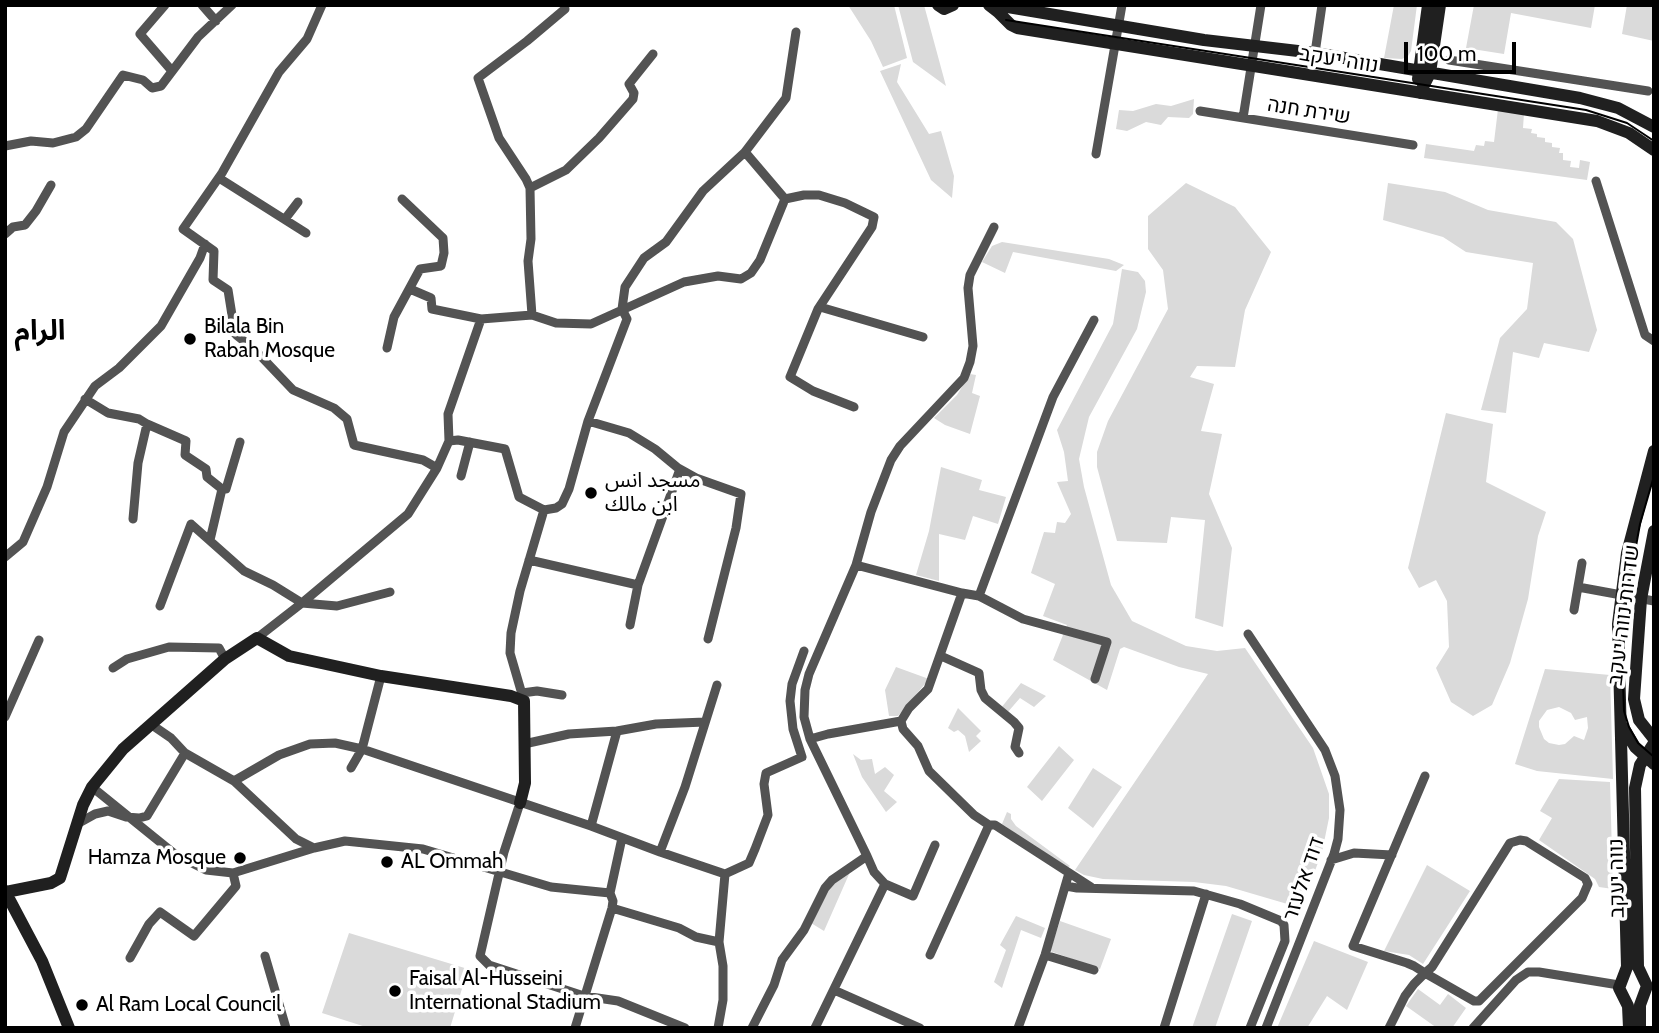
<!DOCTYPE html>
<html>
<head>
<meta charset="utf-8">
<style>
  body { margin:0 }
  #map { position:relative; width:1659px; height:1033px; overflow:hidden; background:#fff; font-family:Cabin,sans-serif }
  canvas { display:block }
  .frame { position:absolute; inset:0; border:7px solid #000; pointer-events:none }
  .scale { position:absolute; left:1404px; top:42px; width:112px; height:32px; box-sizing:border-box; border:4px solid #000; border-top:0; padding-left:9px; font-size:21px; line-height:24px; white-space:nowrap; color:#000; -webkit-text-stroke:5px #fff; paint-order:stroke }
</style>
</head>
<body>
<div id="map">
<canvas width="1659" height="1033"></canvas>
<div class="frame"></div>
<div class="scale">100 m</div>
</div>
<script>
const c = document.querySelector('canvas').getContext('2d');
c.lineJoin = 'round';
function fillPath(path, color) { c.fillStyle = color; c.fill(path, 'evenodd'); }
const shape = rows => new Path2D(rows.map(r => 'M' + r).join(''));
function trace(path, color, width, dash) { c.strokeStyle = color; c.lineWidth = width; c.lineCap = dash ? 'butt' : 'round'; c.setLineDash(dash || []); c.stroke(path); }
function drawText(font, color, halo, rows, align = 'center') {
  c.font = font + ' Cabin,"Noto Sans Arabic",Heebo,sans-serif'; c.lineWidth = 7; c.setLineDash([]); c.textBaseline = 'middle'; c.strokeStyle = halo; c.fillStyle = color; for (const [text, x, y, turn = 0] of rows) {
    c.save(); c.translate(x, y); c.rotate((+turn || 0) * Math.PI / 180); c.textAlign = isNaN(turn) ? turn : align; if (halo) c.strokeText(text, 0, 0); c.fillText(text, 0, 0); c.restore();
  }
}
fillPath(shape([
  [848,5,894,5,907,58,883,67,871,41],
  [898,5,924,5,946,86,913,62],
  [1394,5,1417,5,1411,51,1408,56,1402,59,1384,58],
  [1474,5,1595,5,1591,28,1511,13,1504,54,1466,48],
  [1627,5,1654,5,1654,41,1622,34],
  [901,64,897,82,929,134,941,131,954,176,952,198,931,180,880,71],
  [1194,99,1193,114,1189,118,1168,117,1161,125,1146,122,1127,131,1116,129,1119,110,1133,111,1156,104,1171,106],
  [1498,109,1524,113,1523,128,1532,129,1531,133,1537,134,1537,137,1545,138,1545,142,1552,143,1552,147,1560,148,1559,153,1563,153,1563,160,1571,161,1570,167,1579,168,1580,160,1590,162,1587,180,1424,158,1426,144,1474,151,1476,145,1484,146,1485,141,1494,142],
  [1186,183,1235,207,1271,252,1245,310,1235,367,1197,366,1190,377,1214,384,1201,431,1222,434,1209,494,1232,548,1223,627,1195,618,1205,520,1171,517,1167,543,1117,541,1097,467,1097,452,1108,421,1168,309,1163,270,1148,249,1148,216],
  [1388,183,1445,192,1488,210,1556,222,1573,239,1597,330,1589,352,1544,343,1539,358,1513,352,1506,413,1481,410,1500,338,1527,309,1533,263,1466,252,1443,237,1383,220],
  [1002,242,1109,259,1124,265,1116,271,1013,252,1005,273,982,262,992,246],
  [1122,269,1138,272,1145,281,1146,292,1137,329,1089,417,1079,459,1084,487,1111,585,1132,621,1186,646,1217,651,1245,648,1313,748,1329,794,1329,818,1322,852,1301,908,1226,886,1194,882,1103,879,1084,875,1075,870,1208,674,1179,667,1124,647,1120,649,1107,690,1053,660,1067,625,1043,616,1055,584,1031,573,1044,532,1055,533,1057,522,1065,523,1071,514,1057,482,1068,481,1064,452,1057,430,1113,324],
  [970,374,976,375,972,393,980,396,970,434,945,425,934,418,957,395],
  [1446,413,1493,424,1486,482,1546,512,1538,536,1528,599,1510,663,1492,705,1473,716,1451,702,1436,668,1449,647,1447,601,1436,580,1419,588,1408,568],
  [941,467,982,480,979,490,1006,497,998,524,973,516,965,540,939,534,939,581,916,575,929,531],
  [896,667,929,679,898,716,889,716,885,690],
  [1545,669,1610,675,1613,779,1537,771,1515,764],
  [1559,707,1571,713,1575,720,1587,717,1588,728,1584,740,1574,736,1565,744,1559,745,1549,743,1544,739,1539,727,1539,721,1547,710],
  [1021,683,1046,696,1034,707,1020,698,1007,713,1001,708],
  [958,708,981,731,976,736,981,741,969,752,965,736,958,730,954,732,948,728],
  [1059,746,1074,760,1042,801,1027,787],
  [853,754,861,760,872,759,875,774,885,767,894,775,884,791,897,802,886,812,862,777],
  [1093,768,1122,787,1093,828,1068,808],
  [1559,779,1610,782,1613,889,1599,887,1595,879,1539,840,1552,818,1540,811],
  [1007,812,1011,814,1011,819,1016,826,1070,866,1066,869,1002,824],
  [1427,865,1470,891,1423,964,1409,955,1384,951],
  [850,872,824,931,811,923,832,885],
  [1232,914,1252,921,1215,1028,1192,1028],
  [1016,916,1045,928,1041,938,1021,930,1002,988,994,982,1006,950,1000,945],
  [1060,921,1111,939,1100,969,1050,951],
  [349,933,468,969,450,1028,369,1028,322,1013],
  [1314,941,1368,962,1347,1010,1327,996,1307,1028,1277,1028],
  [1418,989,1440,1005,1448,994,1466,1008,1452,1028,1437,1028,1406,1006]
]), '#dadada');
trace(shape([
  [165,5,140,34,172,71],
  [202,5,216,21],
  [322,5,307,39,279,72,222,173,183,229,214,251,213,280,228,290,235,334,254,349,293,390,334,408,347,419,354,445,423,460,437,468],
  [1315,53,1322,5],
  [1449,60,1648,91],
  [1200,111,1413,145],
  [1243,118,1261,5],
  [5,146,31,141,53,143,76,137,86,129,123,75,143,80,152,88,161,86,198,37,232,5],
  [1096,154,1122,5],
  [219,178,306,233],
  [1596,181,1645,335,1654,341],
  [530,188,566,170,599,138,633,99,634,93,629,84,653,54],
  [785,199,804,195,819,195,845,203,874,217,872,227,818,309,790,377,813,391,854,407],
  [285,219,298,202],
  [5,234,13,227,25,225,36,211,51,185],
  [410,289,431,298,432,309,481,319,532,315,556,323,591,324,684,282,718,276,741,279,751,273,760,260,785,199,745,152],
  [820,307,923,337],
  [532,315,528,261,531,239,530,188,526,179,499,138,478,78,527,41,565,9],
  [387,348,394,317,420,269,441,266,444,253,443,238,402,199],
  [85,399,108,413,139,419,147,424,138,463,133,519],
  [588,421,629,433,655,449,678,468,696,478,741,494,736,528,708,639],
  [147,424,186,441,185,455,206,469,207,477,222,489],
  [449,441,458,440,505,449,519,497,544,510],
  [461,476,470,442],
  [210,540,222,489,226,489,240,442],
  [5,557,23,542,47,487,64,432,95,386,119,368,161,326,200,258,205,244],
  [529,560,638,585],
  [856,565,962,593],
  [1578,587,1654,601],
  [979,596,1023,619,1107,642,1095,679],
  [160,606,191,524,244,571,273,585,302,603,337,606,390,592],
  [1574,610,1582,563],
  [630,625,638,585,680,469],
  [1248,634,1325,750,1335,776,1340,810,1338,839,1334,854,1266,1028],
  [257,638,302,603,408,514,437,468,449,441,448,414,481,319],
  [941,656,979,673,981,690,985,698,1014,722,1019,728,1015,747,1019,753],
  [113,668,127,659,169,647,219,648,225,659],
  [717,685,685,787,660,852,725,874,749,863,755,849,768,815,764,784,766,773,802,757,793,729,790,701,792,684,804,651],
  [522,693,537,691,562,695],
  [524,701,510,653,511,633,520,591,544,510,556,508,562,504,569,489,588,421,627,319,622,309,625,287,644,258,666,242,703,191,745,152,786,98,796,32],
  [5,717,39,640],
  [901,721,903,729,918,746,929,771,974,815,989,825,995,825,1091,887],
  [152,725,171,738,185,753,234,781,296,839,314,848],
  [810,739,828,734,901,721,909,708,928,689,962,593,979,596,1053,397,1094,320],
  [524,744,569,734,617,731],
  [351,768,362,749,381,676],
  [234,781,279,755,310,744,335,743,362,749,591,826],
  [92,787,176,855,206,870,233,873,314,848,345,841,423,849,551,887,610,893],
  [520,803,504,852,480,956,489,965,584,996,618,1001,685,1028],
  [77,824,95,814,108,811,126,817,139,818,147,816,185,753],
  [660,852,591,826,617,731,656,724,705,722],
  [1331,860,1354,853,1392,855],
  [885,884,913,896,935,845],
  [1066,886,1077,888,1194,891,1240,904,1281,921,1284,925,1285,941,1250,1028],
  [612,908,679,928,696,937,719,942],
  [930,955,989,825],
  [1045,955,1094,970],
  [265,956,286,1028],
  [130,958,149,924,160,912,194,936,236,886,233,873],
  [834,990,920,1028],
  [575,1028,612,908,613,901,610,893,622,838],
  [718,1028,723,1000,723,966,719,942,725,874],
  [752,1028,774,985,782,960,804,930,825,888,832,880,867,856,810,739,804,717,805,690,809,674,856,565,871,512,891,460,900,446,964,378,970,362,973,346,968,288,970,275,994,227],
  [815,1028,885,884,874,872,867,856],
  [1018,1028,1045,955,1069,873],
  [1164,1028,1206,894],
  [1389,1028,1405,996,1414,984,1425,973,1432,967,1510,843,1520,840,1526,841,1585,878,1588,884,1582,898,1479,1001,1474,1001,1425,973,1414,966,1407,963,1353,946,1425,776],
  [1473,1028,1516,980,1528,972,1539,972,1619,985]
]), '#535353', 9);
trace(shape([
  [938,5,944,9,953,5],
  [989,5,998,12,1011,25,1017,28,1597,121,1629,133,1654,150],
  [996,5,1204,40,1315,53,1580,98,1618,108,1654,127],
  [1418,79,1428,5],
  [1420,93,1430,73,1440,5],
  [1654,531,1641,599,1634,699,1639,720,1654,739],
  [1623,727,1635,747,1654,764],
  [5,891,42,961,69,1028],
  [6,892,51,883,60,878,83,805,92,787,123,749,225,659,257,638,289,656,381,676,511,696,524,701,525,783,520,803],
  [1629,1028,1628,1006,1619,988,1627,967,1618,624,1627,553,1654,451],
  [1640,1028,1640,1005,1647,986,1638,967,1635,788,1640,765,1654,743]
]), '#202020', 12);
trace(shape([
  [1006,20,1586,110,1627,123,1654,141],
  [1654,476,1640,524,1627,596,1624,624,1623,683,1624,711,1629,727,1638,743,1654,757]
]), '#000', 2);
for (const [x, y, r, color] of [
  [190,339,7,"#000"],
  [591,493,7,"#000"],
  [240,858,7,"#000"],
  [387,862,7,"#000"],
  [395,991,7,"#000"],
  [82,1005,7,"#000"]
]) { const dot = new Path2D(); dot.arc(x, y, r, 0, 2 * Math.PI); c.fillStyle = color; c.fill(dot); trace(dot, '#fff', 2.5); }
drawText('21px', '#000', '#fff', [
  ["נווה יעקב",1339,60,9],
  ["שירת חנה",1309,111,9],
  ["שדרות נווה יעקב",1624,615,-83],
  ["נווה יעקב",1617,878,-91],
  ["דוד אלעזר",1304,879,-71]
]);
drawText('21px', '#000', '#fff', [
  ["Bilala Bin",204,327],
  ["Rabah Mosque",204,351],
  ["مسجد انس",605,481],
  ["ابن مالك",605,505],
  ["Hamza Mosque",226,858,"right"],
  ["AL Ommah",401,862],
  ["Faisal Al-Husseini",409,979],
  ["International Stadium",409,1003],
  ["Al Ram Local Council",96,1005]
], 'left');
drawText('bold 28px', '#000', '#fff', [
  ["الرام",40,332]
]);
</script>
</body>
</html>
